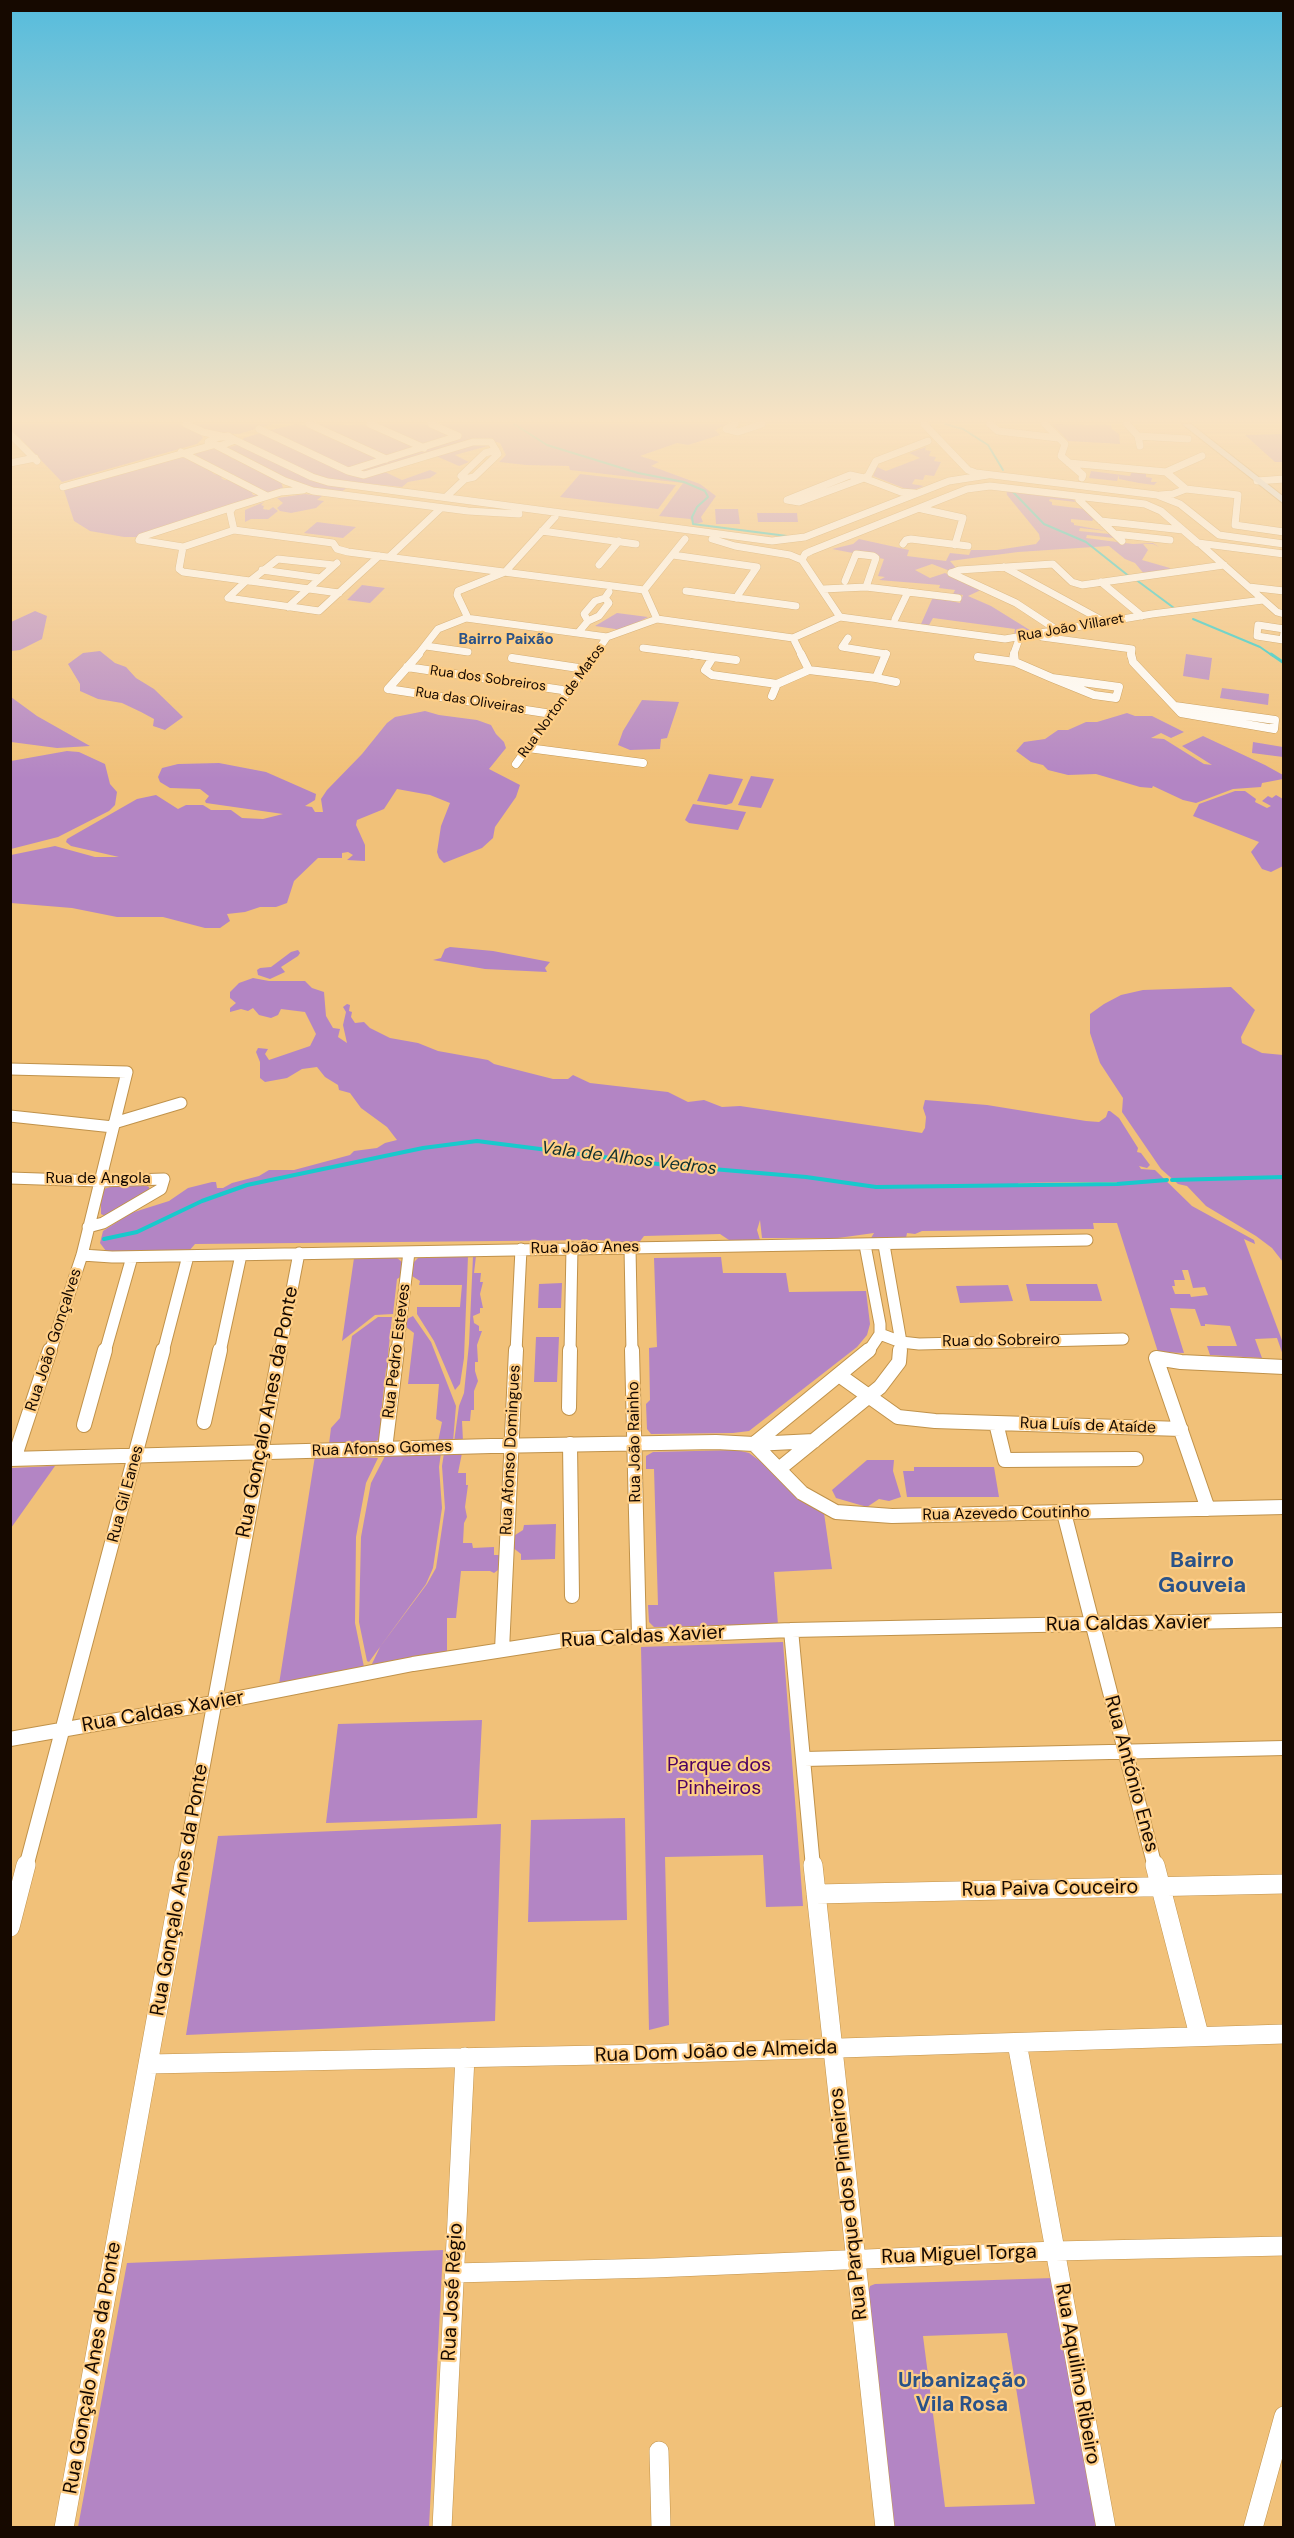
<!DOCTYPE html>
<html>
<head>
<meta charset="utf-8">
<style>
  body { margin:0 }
  #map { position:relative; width:1294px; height:2538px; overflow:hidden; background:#f1c179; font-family:"DM Sans",sans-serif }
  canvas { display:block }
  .frame { position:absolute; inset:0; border:12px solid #160900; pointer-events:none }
</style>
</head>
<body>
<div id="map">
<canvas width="1294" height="2538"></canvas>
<div class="frame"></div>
</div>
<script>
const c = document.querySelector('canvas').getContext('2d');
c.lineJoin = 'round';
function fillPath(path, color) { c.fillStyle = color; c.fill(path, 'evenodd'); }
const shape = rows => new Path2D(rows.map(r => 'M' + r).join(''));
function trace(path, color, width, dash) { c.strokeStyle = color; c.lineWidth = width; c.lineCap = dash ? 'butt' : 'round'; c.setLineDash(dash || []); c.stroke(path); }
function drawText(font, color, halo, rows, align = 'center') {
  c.font = font + ' "DM Sans",sans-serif'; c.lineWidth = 4.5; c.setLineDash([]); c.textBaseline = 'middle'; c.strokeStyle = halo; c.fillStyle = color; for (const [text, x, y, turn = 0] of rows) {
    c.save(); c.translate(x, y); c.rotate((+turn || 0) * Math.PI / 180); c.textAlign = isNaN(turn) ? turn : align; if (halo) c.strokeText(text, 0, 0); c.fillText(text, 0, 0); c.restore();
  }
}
fillPath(shape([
  [10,424,180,424,201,434,203,438,197,444,62,482,11,429],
  [191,424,272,424,239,434,217,433],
  [295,424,308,425,332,438,339,439,345,444,381,458,350,469,268,431],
  [312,424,370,425,415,448,385,458,342,435],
  [372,424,425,424,451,436,429,446,416,443,388,428],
  [434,424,728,424,715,430,720,435,688,445,677,443,640,456,659,462,651,466,700,484,716,496,701,517,703,522,695,524,690,519,659,516,683,483,570,470,569,466,526,465,499,462,506,455,500,443,489,440,364,473,355,470,455,440],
  [1052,424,1111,425,1112,429,1119,434,1120,444,1068,441],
  [260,433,351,475,383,471,402,480,430,470,437,473,430,478,408,482,402,487,321,479,242,441,244,438],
  [1281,434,1283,436,1283,462,1275,462,1245,435],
  [240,444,311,479,349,486,340,493,296,484,226,448],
  [475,444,488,446,455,455,469,462,459,466,436,456],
  [926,447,925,450,931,451,929,456,936,457,934,461,941,462,934,476,925,475,923,480,915,479,912,484,924,486,911,491,873,476,877,467,886,471,920,458,909,453],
  [205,448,219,449,232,458,241,461,281,482,283,488,268,494,232,474,229,475,224,470,219,470,191,452],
  [182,457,189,458,215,471,212,472,214,474,224,476,221,478,225,480,229,479,254,492,252,493,253,495,260,495,139,537,124,537,90,531,74,521,64,490],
  [1091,471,1130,476,1132,471,1146,473,1146,477,1152,478,1151,482,1157,482,1154,485,1139,483,1119,479,1119,475,1117,481,1089,478],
  [580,474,676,485,658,509,560,497],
  [1006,489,1073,499,1076,502,1050,499,1049,501,1052,502,1052,505,1085,509,1096,519,1092,520,1093,521,1071,519,1071,522,1074,523,1074,525,1107,531,1080,528,1079,531,1110,534,1114,538,1087,535,1086,538,1133,544,1153,543,1159,547,1153,544,1143,544,1148,550,1142,560,1170,568,1169,571,1145,575,1135,563,1125,559,1109,546,1018,552,950,561,957,569,950,571,932,564,915,570,930,578,945,573,981,590,968,596,991,606,1033,632,1014,636,1015,629,933,618,929,625,921,624,933,597,960,603,963,595,953,594,955,590,939,588,940,585,879,580,885,577,878,576,884,559,832,549,853,544,859,539,909,550,907,556,946,561,950,553,969,555,971,550,997,550,1036,544,1040,539,1039,534,1007,495],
  [305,494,322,496,317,500,324,501,316,508,291,513,280,511,277,508,283,503,277,498],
  [264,502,261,505,264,506,263,509,269,510,273,507,278,511,268,519,251,519,245,522,245,510],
  [715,509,738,509,740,524,716,524],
  [757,513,797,513,798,522,758,522],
  [317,522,356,527,343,538,304,533],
  [362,585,385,588,370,603,347,600],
  [35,611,47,616,42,639,20,650,11,651,11,622],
  [617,613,648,617,622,630,595,626],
  [100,651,115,663,126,667,136,678,154,689,183,717,165,730,153,726,154,719,141,712,122,703,98,699,80,691,80,684,68,664,83,653],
  [1186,654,1212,658,1209,680,1183,676],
  [1222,688,1269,694,1268,705,1220,698],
  [11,697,37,716,90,746,57,748,11,742],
  [642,700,679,702,667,738,661,739,660,749,630,750,618,745,623,731],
  [425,711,439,715,477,720,491,725,496,734,504,742,506,748,489,769,520,785,516,797,495,827,493,838,482,848,444,863,439,858,437,852,441,826,450,803,430,795,397,789,384,809,357,820,356,825,365,845,365,861,347,860,353,855,348,852,342,853,342,858,318,858,294,881,287,903,276,907,260,907,245,912,227,914,230,921,220,928,205,928,163,917,117,917,72,908,11,903,11,855,55,846,95,857,119,857,71,846,66,842,67,839,137,799,156,795,178,809,186,805,203,805,211,810,231,810,242,818,263,819,283,814,206,803,205,801,209,796,200,789,170,788,160,782,158,777,162,768,178,764,219,763,266,772,316,794,315,800,305,806,312,807,315,812,323,812,321,799,327,790,362,754,387,723,395,717],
  [1127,713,1135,716,1152,716,1184,732,1171,738,1161,733,1151,738,1164,739,1204,764,1212,765,1182,746,1203,736,1265,765,1283,775,1283,779,1262,783,1261,787,1233,789,1196,803,1183,800,1153,786,1152,788,1140,787,1096,774,1068,775,1048,770,1043,765,1031,762,1016,751,1024,742,1045,739,1058,730,1068,730,1086,722,1097,722],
  [1253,742,1283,747,1283,757,1252,753],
  [67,751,79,752,105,764,110,784,117,792,115,805,109,811,58,837,11,849,11,761],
  [709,774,743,779,732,803,726,805,697,801],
  [751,776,774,779,761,808,738,805],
  [1235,791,1245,791,1256,799,1255,802,1267,808,1271,806,1262,801,1268,796,1272,798,1276,795,1283,799,1283,866,1271,872,1262,869,1251,852,1259,842,1193,816,1199,804],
  [693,804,746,812,738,830,689,823,685,820],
  [450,947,493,951,550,962,545,968,547,972,485,969,433,960,441,958,445,949],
  [298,950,300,953,298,956,281,967,285,972,270,979,258,975,257,970,260,968,271,967,291,952],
  [253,978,269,981,305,981,312,988,324,992,326,1016,333,1028,340,1029,338,1037,347,1043,343,1025,346,1012,343,1007,347,1004,350,1005,349,1011,352,1012,351,1017,355,1023,364,1022,370,1028,390,1038,418,1043,438,1051,488,1060,494,1064,553,1079,568,1079,573,1075,590,1083,668,1092,688,1102,704,1100,722,1107,740,1106,922,1133,925,1128,926,1117,923,1108,925,1100,987,1105,1086,1121,1099,1122,1106,1117,1108,1111,1110,1111,1119,1118,1138,1148,1137,1152,1141,1153,1150,1165,1147,1168,1139,1166,1141,1169,1155,1170,1192,1206,1254,1240,1255,1244,1244,1239,1283,1343,1283,1355,1277,1338,1255,1339,1262,1358,1210,1355,1207,1346,1237,1346,1230,1326,1205,1324,1205,1326,1201,1326,1195,1309,1170,1308,1184,1353,1158,1352,1117,1223,1093,1223,1094,1229,922,1231,915,1234,907,1233,906,1238,871,1238,874,1233,838,1238,762,1238,760,1220,757,1230,760,1240,750,1242,729,1240,720,1234,644,1236,638,1244,599,1240,195,1244,189,1251,111,1253,106,1251,100,1243,103,1231,131,1213,169,1201,188,1188,212,1182,216,1182,217,1188,223,1188,232,1183,259,1176,269,1170,294,1170,350,1155,354,1151,377,1148,385,1143,397,1140,387,1127,361,1108,350,1093,339,1090,338,1085,325,1077,317,1067,302,1069,287,1078,265,1082,260,1078,260,1062,256,1052,258,1048,268,1049,265,1054,269,1060,310,1046,316,1034,305,1012,281,1009,278,1015,271,1018,259,1015,253,1008,248,1011,241,1009,230,1012,230,1008,236,1003,230,998,230,992,239,983],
  [1073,1182,1147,1182,1058,1186,1019,1186,1018,1183],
  [1182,1270,1188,1270,1193,1288,1205,1287,1208,1295,1191,1297,1190,1294,1175,1294,1172,1286,1175,1286,1174,1280,1185,1280],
  [1231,987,1255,1010,1241,1037,1242,1043,1262,1053,1283,1055,1283,1262,1272,1248,1256,1236,1206,1206,1187,1186,1178,1184,1161,1169,1122,1112,1123,1098,1100,1063,1090,1033,1090,1014,1104,1004,1121,995,1143,990],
  [144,1185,149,1187,149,1191,105,1216,101,1214,101,1193,104,1189,110,1187],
  [468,1256,464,1358,460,1384,455,1390,434,1341,417,1314,417,1307,460,1307,462,1285,419,1285,420,1281,412,1276,414,1262,418,1258],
  [473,1256,476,1256,474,1273,481,1273,480,1282,483,1282,480,1294,483,1308,480,1308,480,1313,473,1316,474,1323,479,1326,479,1331,482,1331,477,1345,478,1362,475,1362,475,1371,478,1381,474,1391,474,1410,471,1410,470,1421,462,1421,463,1441,454,1442,459,1406,464,1393,469,1344],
  [396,1257,403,1263,402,1276,397,1279,393,1314,375,1315,342,1341,354,1258],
  [721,1257,723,1273,786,1273,789,1292,866,1291,870,1324,867,1335,857,1347,749,1431,733,1433,651,1434,647,1429,646,1404,650,1400,649,1348,657,1347,654,1258],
  [562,1283,561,1308,538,1308,539,1284],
  [1026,1284,1097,1284,1102,1301,1030,1301],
  [1008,1285,1013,1301,960,1303,956,1286],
  [413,1316,431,1342,456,1406,453,1442,438,1442,442,1422,436,1419,439,1384,408,1384,414,1333,406,1327,407,1319],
  [378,1317,392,1317,388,1355,391,1359,386,1370,381,1414,384,1417,381,1438,375,1442,329,1444,331,1428,340,1418,352,1336],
  [536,1337,559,1337,557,1382,534,1382],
  [737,1450,749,1453,760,1461,805,1503,824,1513,832,1569,774,1572,778,1625,654,1627,649,1622,648,1605,658,1605,654,1469,646,1469,646,1456,653,1452],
  [441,1453,439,1467,442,1508,433,1568,426,1584,369,1662,367,1661,359,1622,361,1537,371,1483,385,1456],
  [444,1453,462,1453,458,1473,466,1473,466,1485,468,1485,465,1507,467,1517,464,1523,463,1543,472,1543,473,1548,494,1547,494,1555,500,1555,498,1570,494,1573,490,1571,461,1571,456,1618,447,1618,447,1653,371,1666,380,1647,427,1584,436,1568,445,1508,442,1466],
  [315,1456,378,1458,366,1483,356,1537,355,1623,364,1667,279,1684],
  [867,1460,894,1460,893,1471,901,1497,889,1501,879,1499,867,1507,836,1498,832,1490],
  [54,1466,55,1466,11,1528,11,1468],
  [914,1467,994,1467,999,1497,907,1497,903,1471,914,1471],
  [556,1524,555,1559,521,1560,521,1554,512,1547,512,1537,523,1530,524,1525],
  [783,1642,803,1906,766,1907,763,1855,665,1857,669,2025,649,2030,641,1647],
  [482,1720,477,1818,326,1823,338,1724],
  [625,1818,627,1920,528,1922,531,1820],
  [501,1824,495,2021,186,2035,218,1836],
  [443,2250,429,2527,78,2527,127,2263],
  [1053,2278,1097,2527,894,2527,868,2292,870,2286,875,2284],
  [1007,2333,1035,2504,945,2507,923,2336]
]), '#b385c4');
trace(shape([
  [514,424,547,445,638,473,684,482,705,491,708,497,697,507,692,517,693,524,787,536],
  [945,424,963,429,988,445,1003,470],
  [1013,492,1044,524,1086,542,1130,577],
  [1135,579,1174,608],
  [1193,619,1260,647,1273,656]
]), '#18c9cc', 2);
trace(shape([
  [1271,654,1284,663]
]), '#18c9cc', 3);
trace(shape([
  [1172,1180,1284,1177],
  [104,1239,137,1232,202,1201,247,1185,423,1148,477,1141,666,1165,806,1177,876,1187,1117,1184,1167,1180]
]), '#18c9cc', 4);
const streetFar4 = shape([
  [186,424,203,432,221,436],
  [309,424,386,459],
  [370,424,424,448],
  [431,424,458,436,348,471,364,475,473,442,491,442,498,454,474,477,465,479,446,497],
  [735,424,726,429,738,432,762,424],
  [924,424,968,470,976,473,1157,495,1180,504,1219,535,1284,544],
  [990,424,998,431,1058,438],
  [1045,424,1065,444,1061,456,1083,475,1082,478],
  [1127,424,1138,436,1140,446],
  [259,429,348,471],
  [10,434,37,461],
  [228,436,235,440,220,446,208,442,214,438,228,436],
  [1138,436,1188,439],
  [235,440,312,477,328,482,772,541,805,537,949,481,988,475],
  [217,446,285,481,313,491,468,511,519,514],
  [181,452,267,496],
  [10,463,35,458],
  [1069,463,1166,472,1202,456],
  [850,475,864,478,799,502,787,500,850,475],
  [465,479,461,476,485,453,496,450],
  [1257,481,1284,479],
  [63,487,213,445],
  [1186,489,1238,495,1235,525,1284,532],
  [914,493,901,492,864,478,868,476,876,461,928,441],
  [1160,495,1173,494,1186,489,1166,472],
  [1079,500,1122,541],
  [922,509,963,518,955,545],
  [1101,521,1183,530],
  [234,530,230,512,233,507,281,492,303,490],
  [542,531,636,544],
  [1115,534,1170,540],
  [712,539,735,546,790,555,802,560],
  [139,540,183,547,234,530,333,543,337,549,348,552,644,590],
  [139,540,141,537,233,507],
  [903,544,906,540,911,539,968,546],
  [1200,544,1277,612,1284,614],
  [183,547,179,569,183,572,339,593],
  [673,555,757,567,736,598],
  [389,557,441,508],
  [802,560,805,554,811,551,967,489,990,486,1145,504,1161,511,1198,543,1284,554],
  [802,560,840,617],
  [599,565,619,541],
  [1004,567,1105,622],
  [262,570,320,578],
  [951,573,959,570,1053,564,1072,582,1082,585,1224,565],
  [951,573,1016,603,1057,630],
  [246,581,228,598,319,611,379,556],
  [250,581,278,559,334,565],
  [845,581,856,554,873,556,876,558,866,587],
  [1101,582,1142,616],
  [1249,587,1284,591],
  [823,589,866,587,958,598],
  [644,590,685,539],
  [644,590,657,619],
  [686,591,796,606],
  [288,607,337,563],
  [840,617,1005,639,1152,614,1263,600],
  [468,618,457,595,458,591,505,572,555,517],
  [895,619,908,592],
  [588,621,584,614,595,601,605,598,609,592],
  [1284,629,1258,625,1257,636,1283,640,1284,632],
  [578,633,588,621,599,616,609,603,605,598],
  [1042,637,1132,649,1131,656],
  [793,638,802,656],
  [848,638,842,647,886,654,885,656],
  [426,646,468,652],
  [643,648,704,656],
  [417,656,438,629,466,618,607,637,657,619,793,638,840,617],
  [594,656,607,637],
  [1013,656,1018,642]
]);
const streetFar3 = shape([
  [692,654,713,657,705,670,712,675,777,684,809,670],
  [801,654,809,670,876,678,886,654],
  [1014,654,1015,662,1052,678],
  [1131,654,1133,662,1181,713,1274,729,1275,720,1175,706],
  [713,657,736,660],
  [978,657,1015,662],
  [512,658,585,669],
  [407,667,569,691],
  [876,678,896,682],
  [1052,678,1119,687,1116,698,1094,695,1052,678],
  [388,689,419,654],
  [388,689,552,714],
  [772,696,777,684],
  [528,748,643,763],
  [516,764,595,654]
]);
const streetFar2 = shape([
  [10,1069,127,1072,82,1255,50,1352],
  [10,1116,113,1127],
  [114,1123,181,1103],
  [10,1178,99,1181,164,1179,161,1189,103,1223,88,1227],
  [865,1245,880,1324,880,1334,868,1352],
  [884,1245,901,1342,900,1352],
  [630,1248,632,1352],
  [82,1255,112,1257,1087,1240],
  [880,1334,901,1342,919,1344,1123,1339],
  [105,1352,132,1257],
  [163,1352,188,1256],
  [220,1352,241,1255],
  [280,1352,299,1253],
  [397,1352,409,1252],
  [516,1352,521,1249],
  [570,1352,572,1248]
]);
const streetFar1 = shape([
  [632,1350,639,1635],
  [839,1375,898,1417,935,1421,1181,1429],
  [569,1408,570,1350],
  [204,1422,220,1350],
  [996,1423,1005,1460,1136,1459],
  [84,1425,105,1350],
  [570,1444,572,1596],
  [754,1444,802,1493,836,1512,892,1516,1284,1507],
  [754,1444,869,1350],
  [385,1449,397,1350],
  [10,1459,491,1446,716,1442,754,1444,814,1441],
  [14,1459,50,1350],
  [779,1469,880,1387,899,1362,900,1350],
  [1208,1509,1156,1358,1181,1362,1284,1367],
  [1064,1513,1155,1867],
  [791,1630,813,1867],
  [502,1650,516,1350],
  [10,1739,214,1703,413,1664,573,1639,791,1630,1284,1620],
  [804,1759,1284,1748],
  [26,1867,163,1350],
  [184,1867,280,1350]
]);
const street = shape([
  [813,1865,885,2528],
  [1155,1865,1199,2035],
  [816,1894,1284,1884],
  [10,1927,26,1865],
  [1017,2043,1106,2528],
  [149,2064,650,2054,1284,2034],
  [454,2273,655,2268,1055,2251,1284,2246],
  [659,2451,661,2528],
  [64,2528,184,1865],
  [442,2528,465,2057],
  [1253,2528,1284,2416]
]);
const secondary = shape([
  [1182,424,1191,424,1284,497,1284,504,1182,424]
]);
trace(streetFar4, '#c0924a', 8);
trace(streetFar3, '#c0924a', 9);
trace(streetFar2, '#c0924a', 13);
trace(streetFar1, '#c0924a', 16);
trace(street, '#c0924a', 20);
trace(secondary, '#c0924a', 2);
trace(streetFar4, '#fff', 7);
trace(streetFar3, '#fff', 8);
trace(streetFar2, '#fff', 11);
trace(streetFar1, '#fff', 14);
trace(street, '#fff', 19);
fillPath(secondary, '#d5e5fa');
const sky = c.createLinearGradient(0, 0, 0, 779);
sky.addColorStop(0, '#55bcdd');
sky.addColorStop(0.54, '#f9e3c3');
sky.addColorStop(1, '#f9e3c300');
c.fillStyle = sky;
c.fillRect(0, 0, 1294, 779);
drawText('14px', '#160900', '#fece86', [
  ["Rua João Villaret",1071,628,-10],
  ["Rua dos Sobreiros",488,679,8],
  ["Rua das Oliveiras",470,701,9],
  ["Rua Norton de Matos",562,701,-54]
]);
drawText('bold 15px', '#2a5288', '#fece86', [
  ["Bairro Paixão",506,640]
]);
drawText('16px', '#160900', '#fece86', [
  ["Rua de Angola",98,1179],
  ["Rua João Anes",585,1248,-1],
  ["Rua João Gonçalves",54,1340,-72],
  ["Rua do Sobreiro",1001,1341,-1],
  ["Rua Pedro Esteves",397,1351,-83],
  ["Rua Luís de Ataíde",1088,1426,2],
  ["Rua João Rainho",635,1442,-91],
  ["Rua Afonso Gomes",382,1449,-2],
  ["Rua Afonso Domingues",511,1450,-87],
  ["Rua Gil Eanes",126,1494,-75],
  ["Rua Azevedo Coutinho",1006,1514,-1]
]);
drawText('italic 18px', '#0f3030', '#fece86', [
  ["Vala de Alhos Vedros",629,1159,7]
]);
drawText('20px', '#160900', '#fece86', [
  ["Rua Gonçalo Anes da Ponte",268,1412,-79],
  ["Rua Caldas Xavier",1128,1624,-1],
  ["Rua Caldas Xavier",643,1637,-3],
  ["Rua Caldas Xavier",163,1712,-10],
  ["Rua António Enes",1131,1774,75],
  ["Rua Paiva Couceiro",1050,1889,-1],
  ["Rua Gonçalo Anes da Ponte",180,1890,-80],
  ["Rua Dom João de Almeida",716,2052,-2],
  ["Rua Parque dos Pinheiros",849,2204,-96],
  ["Rua Miguel Torga",959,2255,-2],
  ["Rua José Régio",453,2292,-87],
  ["Rua Gonçalo Anes da Ponte",93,2368,-80],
  ["Rua Aquilino Ribeiro",1077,2374,80]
]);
drawText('20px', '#4c0061', '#fece86', [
  ["Parque dos",719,1766],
  ["Pinheiros",719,1789]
]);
drawText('bold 21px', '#2a5288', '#fece86', [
  ["Urbanização",962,2381],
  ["Vila Rosa",962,2405]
]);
drawText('bold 22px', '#2a5288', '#fece86', [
  ["Bairro",1202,1561],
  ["Gouveia",1202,1586]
]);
</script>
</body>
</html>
